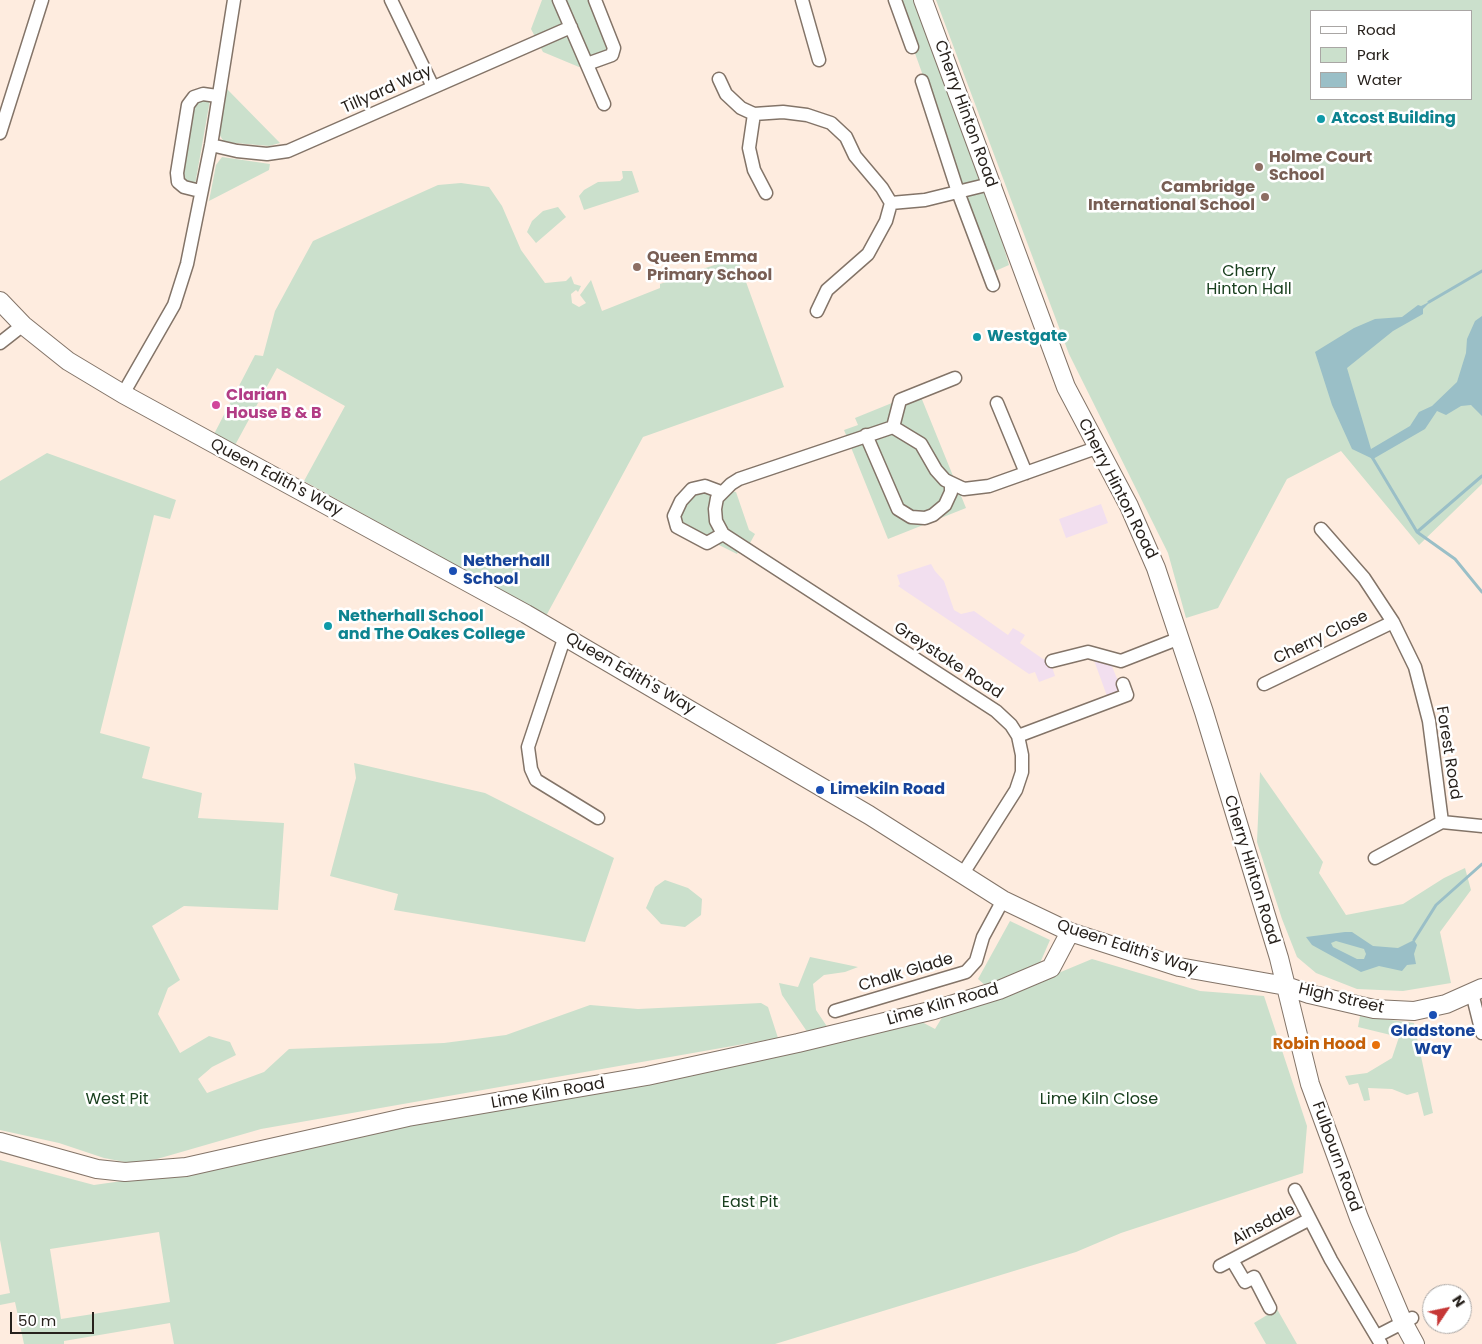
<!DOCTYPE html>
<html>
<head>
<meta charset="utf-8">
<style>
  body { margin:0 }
  #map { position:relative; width:1482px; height:1344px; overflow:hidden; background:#feecdf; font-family:Poppins,sans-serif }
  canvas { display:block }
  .legend { position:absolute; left:1310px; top:10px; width:162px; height:90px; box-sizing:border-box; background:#fff; border:1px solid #a9a6a4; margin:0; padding:6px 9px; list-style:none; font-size:15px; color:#27211c }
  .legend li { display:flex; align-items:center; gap:10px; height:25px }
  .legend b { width:25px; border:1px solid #a9a6a4 }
  .north { position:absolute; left:1422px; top:1284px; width:50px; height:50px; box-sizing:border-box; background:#fff; border:1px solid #a9a6a4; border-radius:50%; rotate:56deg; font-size:14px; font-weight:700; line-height:20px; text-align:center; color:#27211c }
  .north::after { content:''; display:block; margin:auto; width:18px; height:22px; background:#c63736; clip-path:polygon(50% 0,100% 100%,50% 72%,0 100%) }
  .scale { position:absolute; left:10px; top:1312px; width:84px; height:22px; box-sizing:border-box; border:2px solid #27211c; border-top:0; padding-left:6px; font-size:15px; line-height:18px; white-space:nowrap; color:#27211c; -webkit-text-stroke:4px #fff; paint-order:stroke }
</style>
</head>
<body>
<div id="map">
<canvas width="1482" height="1344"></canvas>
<ul class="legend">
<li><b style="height:6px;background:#fff"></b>Road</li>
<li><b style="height:14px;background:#cbe0cc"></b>Park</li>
<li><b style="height:14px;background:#9abfc7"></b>Water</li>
</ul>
<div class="north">N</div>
<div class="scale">50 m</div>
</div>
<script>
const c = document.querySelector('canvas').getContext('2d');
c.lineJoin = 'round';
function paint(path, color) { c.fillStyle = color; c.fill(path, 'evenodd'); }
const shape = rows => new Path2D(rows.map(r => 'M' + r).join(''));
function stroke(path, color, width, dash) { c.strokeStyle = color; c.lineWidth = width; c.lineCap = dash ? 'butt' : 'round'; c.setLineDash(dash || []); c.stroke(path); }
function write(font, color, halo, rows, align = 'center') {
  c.font = font + ' Poppins,sans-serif'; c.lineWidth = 5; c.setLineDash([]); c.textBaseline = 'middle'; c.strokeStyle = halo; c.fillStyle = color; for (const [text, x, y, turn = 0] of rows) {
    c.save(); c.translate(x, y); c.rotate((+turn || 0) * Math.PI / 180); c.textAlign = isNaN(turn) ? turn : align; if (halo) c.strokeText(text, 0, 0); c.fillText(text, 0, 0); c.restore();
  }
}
const industrial = shape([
  [1101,504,1108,523,1066,538,1059,519],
  [931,564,935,571,944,581,954,610,961,614,974,611,1008,635,1013,628,1025,635,1020,643,1043,659,1050,661,1055,676,1039,682,1035,672,1029,674,898,586,900,584,897,575],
  [1091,652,1109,659,1118,681,1115,682,1118,689,1117,693,1107,696]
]);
const green = shape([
  [542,0,594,0,612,55,579,67,543,52,531,29],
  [896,0,918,0,983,176,1009,265,993,272],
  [936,0,1482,0,1482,484,1419,545,1341,451,1287,479,1218,608,1186,618,1168,553,1069,354],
  [1311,11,1471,11,1471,99,1311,99],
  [226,88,280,143,269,146,224,142,219,134],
  [197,99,210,100,195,185,182,181,190,112],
  [222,157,270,164,269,170,209,201,216,165],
  [622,171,632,171,639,192,584,210,579,196,584,190,598,182,620,181,623,178],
  [461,183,489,187,502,206,521,250,545,283,566,281,571,276,574,284,581,286,578,292,576,290,571,294,572,303,579,307,586,303,580,295,591,280,602,311,660,288,660,284,737,257,784,387,643,437,546,616,304,481,345,406,277,368,234,447,213,436,255,355,263,356,275,311,313,241,438,185],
  [558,207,566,217,536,243,527,232,532,221,543,211],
  [919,392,966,508,888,539,844,430,858,425,855,418],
  [47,453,176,500,170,519,154,515,100,733,150,747,142,778,202,793,198,818,284,823,278,910,184,906,152,926,180,980,168,988,158,1014,180,1053,209,1036,230,1042,236,1055,212,1067,198,1079,207,1093,264,1072,289,1049,444,1043,506,1035,590,1005,638,1009,761,1003,768,1007,778,1038,261,1129,157,1159,130,1163,104,1158,59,1143,0,1130,0,481],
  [707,488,736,492,749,530,755,534,750,543,744,539,737,554,679,525,677,516,688,496],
  [354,763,485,793,614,858,585,942,394,910,398,894,330,876,356,778],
  [1260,772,1323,862,1319,873,1346,915,1403,904,1444,878,1465,868,1471,890,1440,932,1451,983,1403,991,1357,989,1316,973,1297,957,1282,919,1257,842],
  [665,880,688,888,702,899,701,915,685,927,661,924,646,908,655,887],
  [1010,921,1050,940,1040,963,986,986,978,979],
  [810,957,858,967,845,972,824,975,813,984,816,1010,828,1028,808,1033,782,995,779,983,798,987],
  [1092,959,1200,991,1264,996,1307,1126,1303,1173,1121,1233,1076,1252,775,1344,174,1344,170,1323,64,1341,64,1344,24,1344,15,1302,0,1305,0,1295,10,1293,0,1240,0,1160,94,1185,164,1175,920,1021,935,1029,946,1011,1056,974],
  [159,1232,170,1302,61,1319,50,1249],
  [1360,1016,1414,1023,1433,1113,1424,1116,1418,1092,1407,1095,1392,1089,1368,1088,1370,1100,1364,1101,1358,1083,1349,1085,1345,1076,1367,1073,1392,1058,1399,1037,1358,1027],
  [1277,1309,1297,1344,1266,1344,1254,1323]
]);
const water = shape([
  [1431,301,1423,309,1423,314,1393,331,1347,368,1371,449,1410,426,1419,412,1432,406,1457,382,1466,353,1467,339,1475,321,1482,316,1482,416,1471,405,1461,406,1446,415,1437,411,1425,429,1373,459,1352,449,1332,405,1315,352,1354,328,1375,319,1402,317,1418,305,1421,306],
  [1345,932,1352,932,1373,946,1398,948,1414,940,1417,945,1414,954,1416,964,1407,965,1402,971,1379,966,1361,972,1312,945,1306,937],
  [1336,941,1364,949,1366,954,1364,959,1357,959,1333,947,1331,943]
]);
const stream = shape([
  [1429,302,1482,271],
  [1372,457,1417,532,1455,559,1482,592],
  [1417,532,1482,476],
  [1414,940,1436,905,1482,864]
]);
const street = shape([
  [391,0,433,87],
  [559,0,604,104],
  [802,0,819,60],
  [895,0,912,47],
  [587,64,612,55,614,48,595,0],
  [719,79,726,94,741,108,754,114,783,112,807,115,831,123,846,137,855,156,882,188,891,203,925,200,990,184],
  [922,81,958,192,993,285],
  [754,114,749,148,754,170,766,193],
  [0,133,42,0],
  [211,145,237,151,267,154,288,151,571,27],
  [200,191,184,187,178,182,177,173,188,105,194,97,203,94,217,96],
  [817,311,827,290,868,254,886,221,891,203],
  [0,343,23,325],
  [123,394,174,305,187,264,211,145,234,0],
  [997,403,1026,473],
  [893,427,900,400,955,378],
  [866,435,898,509,911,517,925,518,933,515,945,505,951,492,951,484],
  [721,492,705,486,692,489,681,501,674,516,677,527,707,543,723,534],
  [1321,529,1364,578,1393,622,1415,667,1429,721,1442,822,1482,826],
  [565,636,528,747,531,769,536,780,598,818],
  [1052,661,1088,652,1121,661,1180,638],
  [1264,684,1393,622],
  [1018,736,1127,695,1123,684],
  [1375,858,1442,822],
  [962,875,1016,790,1022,772,1022,755,1018,736,1011,725,996,711,723,534,716,521,715,509,717,498,731,484,739,479,893,427,921,444,936,470,945,480,964,489,989,486,1096,448],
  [1472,993,1482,1033],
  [835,1011,966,972,976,961,983,937,1003,900],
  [1295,1190,1331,1260,1381,1344],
  [1232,1260,1245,1282,1254,1277,1270,1308],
  [1220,1266,1310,1219],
  [1377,1336,1412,1318]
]);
const secondary = shape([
  [923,0,1066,387,1129,506,1156,568,1204,712,1279,958,1310,1084,1359,1218,1403,1322,1415,1344],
  [0,301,23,325,68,361,123,394,526,614,869,815,1003,900,1070,932,1179,967,1286,986,1309,994,1374,1009,1414,1011,1446,1004,1482,988],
  [0,1142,97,1169,125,1172,186,1167,408,1117,647,1076,798,1043,934,1010,999,990,1051,968,1070,932]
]);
const markers = [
  [1321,119,5,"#0f9aa8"],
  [1259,167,5,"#8d6e63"],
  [1265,197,5,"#8d6e63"],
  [637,267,5,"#8d6e63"],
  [977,337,5,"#0f9aa8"],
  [216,405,5,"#d1479c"],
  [453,571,5,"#1a4fb4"],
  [328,626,5,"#0f9aa8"],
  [820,790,5,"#1a4fb4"],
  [1433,1015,5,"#1a4fb4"],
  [1376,1045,5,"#e8710a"]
];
const streetNames = [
  ["Tillyard Way",387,90,-24],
  ["Cherry Hinton Road",965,114,70],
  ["Queen Edith's Way",276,478,28],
  ["Cherry Hinton Road",1117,489,63],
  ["Cherry Close",1321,638,-26],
  ["Greystoke Road",948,661,33],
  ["Queen Edith's Way",630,674,30],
  ["Forest Road",1448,753,81],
  ["Cherry Hinton Road",1251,870,73],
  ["Queen Edith's Way",1127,948,18],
  ["Chalk Glade",906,973,-17],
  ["High Street",1341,999,13],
  ["Lime Kiln Road",943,1005,-16],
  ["Lime Kiln Road",548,1094,-10],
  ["Fulbourn Road",1336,1157,70],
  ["Ainsdale",1264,1225,-28]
];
const cultureNames = [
  ["Atcost Building",1331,119],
  ["Westgate",987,337],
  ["Netherhall School",338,617],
  ["and The Oakes College",338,635]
];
const educationNames = [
  ["Holme Court",1269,158],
  ["School",1269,176],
  ["Cambridge",1255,188,"right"],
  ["International School",1255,206,"right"],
  ["Queen Emma",647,258],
  ["Primary School",647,276]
];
const parkNames = [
  ["Cherry",1249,272],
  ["Hinton Hall",1249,290],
  ["West Pit",117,1100],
  ["Lime Kiln Close",1099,1100],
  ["East Pit",750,1203]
];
const hotelNames = [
  ["Clarian",226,396],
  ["House B & B",226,414]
];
const transitNames = [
  ["Netherhall",463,562],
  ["School",463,580],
  ["Limekiln Road",830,790],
  ["Gladstone",1433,1032,"center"],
  ["Way",1433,1050,"center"]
];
const foodNames = [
  ["Robin Hood",1366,1045]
];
paint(industrial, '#f2dfef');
paint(green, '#cbe0cc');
paint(water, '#9abfc7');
stroke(stream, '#9abfc7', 3);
stroke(street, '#837468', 15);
stroke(secondary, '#837468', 20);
stroke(street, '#fff', 12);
stroke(secondary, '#fff', 18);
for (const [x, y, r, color] of markers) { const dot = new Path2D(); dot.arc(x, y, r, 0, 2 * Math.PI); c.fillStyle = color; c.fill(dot); stroke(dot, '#fff', 2); }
write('16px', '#27211c', '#fff', streetNames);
write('bold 16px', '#0d838f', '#fff', cultureNames, 'left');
write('bold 16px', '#785e54', '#fff', educationNames, 'left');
write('16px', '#1a401f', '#fff', parkNames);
write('bold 16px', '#b23c85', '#fff', hotelNames, 'left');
write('bold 16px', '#164399', '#fff', transitNames, 'left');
write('bold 16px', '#c56008', '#fff', foodNames, 'right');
</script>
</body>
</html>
